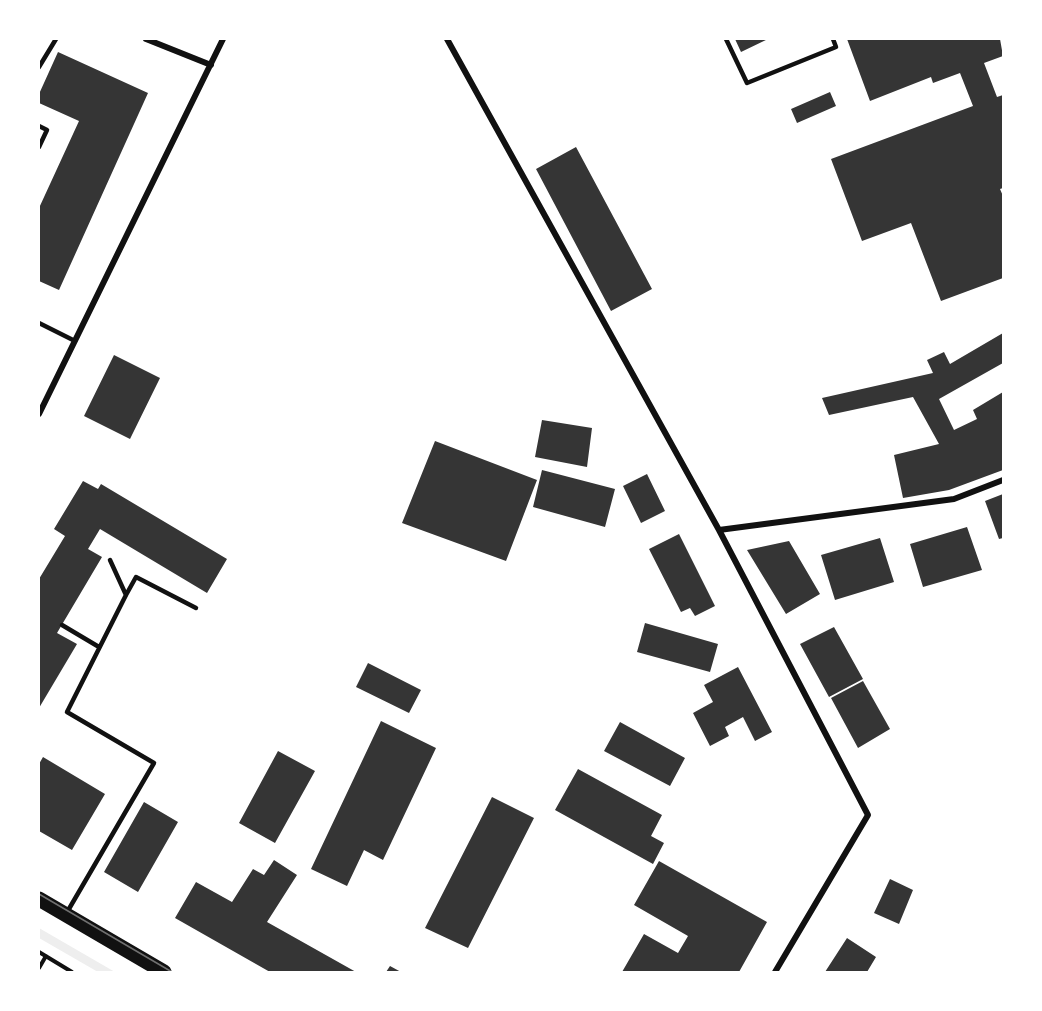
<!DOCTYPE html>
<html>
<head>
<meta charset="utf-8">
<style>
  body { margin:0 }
  #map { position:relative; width:1042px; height:1011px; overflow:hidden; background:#fff; font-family:Lato,sans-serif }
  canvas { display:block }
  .frame { position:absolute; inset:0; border:40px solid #fff; pointer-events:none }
</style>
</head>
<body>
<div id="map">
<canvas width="1042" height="1011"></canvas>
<div class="frame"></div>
</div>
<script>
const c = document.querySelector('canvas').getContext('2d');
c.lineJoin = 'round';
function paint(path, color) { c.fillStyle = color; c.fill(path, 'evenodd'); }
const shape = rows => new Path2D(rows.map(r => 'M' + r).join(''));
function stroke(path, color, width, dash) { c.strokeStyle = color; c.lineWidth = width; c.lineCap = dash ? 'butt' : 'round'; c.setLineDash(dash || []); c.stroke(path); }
const green = shape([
  [39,928,115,972,98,972,39,938]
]);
const building = shape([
  [735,39,768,39,741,52],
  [847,39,1000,39,1003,56,984,63,997,97,1003,95,1003,188,1000,189,1003,196,1003,278,941,301,911,223,862,241,831,159,973,106,960,73,933,83,931,77,870,101],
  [58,52,148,93,59,290,39,281,39,208,79,121,39,103,39,94],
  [830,92,836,106,797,123,791,109],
  [576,147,652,289,611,311,536,169],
  [1003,333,1003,363,939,399,954,430,977,419,973,410,1003,392,1003,470,949,490,903,498,894,455,939,444,913,397,829,415,822,398,933,373,927,360,944,352,950,364],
  [114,355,160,378,130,439,84,416],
  [542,420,592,428,587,467,535,457],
  [435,441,537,480,506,561,402,523],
  [542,470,615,489,605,527,533,507],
  [647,474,665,511,641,523,623,486],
  [83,481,98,489,101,484,227,559,207,593,100,529,88,549,102,557,57,633,77,644,39,708,39,579,65,536,54,529],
  [1003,494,1003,538,999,539,985,501],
  [967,527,982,570,923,587,910,544],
  [679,534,715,606,695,616,690,608,681,612,649,549],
  [880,538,894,582,835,600,821,555],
  [789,541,820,594,786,614,747,550],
  [645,623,718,644,710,672,637,652],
  [834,627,863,679,829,697,800,644],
  [368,663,421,690,409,713,356,687],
  [738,667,772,732,755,741,743,717,725,727,729,736,710,746,693,713,713,702,704,685],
  [863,681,890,729,858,748,831,698],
  [381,721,436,748,383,860,364,850,347,886,311,869],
  [620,722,685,758,670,786,604,751],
  [278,751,315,771,275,843,239,823],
  [43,757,105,794,72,850,39,831,39,764],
  [578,769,662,815,651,836,664,843,653,864,555,810],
  [492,797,534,818,468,948,425,928],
  [144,802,178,822,138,892,104,872],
  [274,860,297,875,267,922,356,972,270,972,175,918,196,882,232,902,253,869,264,875],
  [659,861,767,922,739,972,622,972,644,934,678,953,688,936,634,905],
  [890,879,913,890,899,924,874,913],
  [847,938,876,957,867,972,825,972],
  [390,966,401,972,386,972]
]);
const path = shape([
  [39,952,72,972],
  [39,968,46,956]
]);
const service = shape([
  [726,39,747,83,836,47,833,39],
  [39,67,56,39],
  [39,126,47,130,39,147],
  [39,323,75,341],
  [126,595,136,577,196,608],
  [62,625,99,647],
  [66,914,154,763,67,712,126,595,110,560]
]);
const minor = shape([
  [146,39,211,65],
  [447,39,719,530,868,815,775,972],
  [39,414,223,39],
  [719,530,954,499,1003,480]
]);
const primary = shape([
  [39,899,164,972]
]);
const tram = shape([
  [39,894,172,972]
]);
paint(green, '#eee');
paint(building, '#353535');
stroke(path, '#111', 4);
stroke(service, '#111', 4.5);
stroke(minor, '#111', 6);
stroke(primary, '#111', 15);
stroke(tram, '#707070', 1.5);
</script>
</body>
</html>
